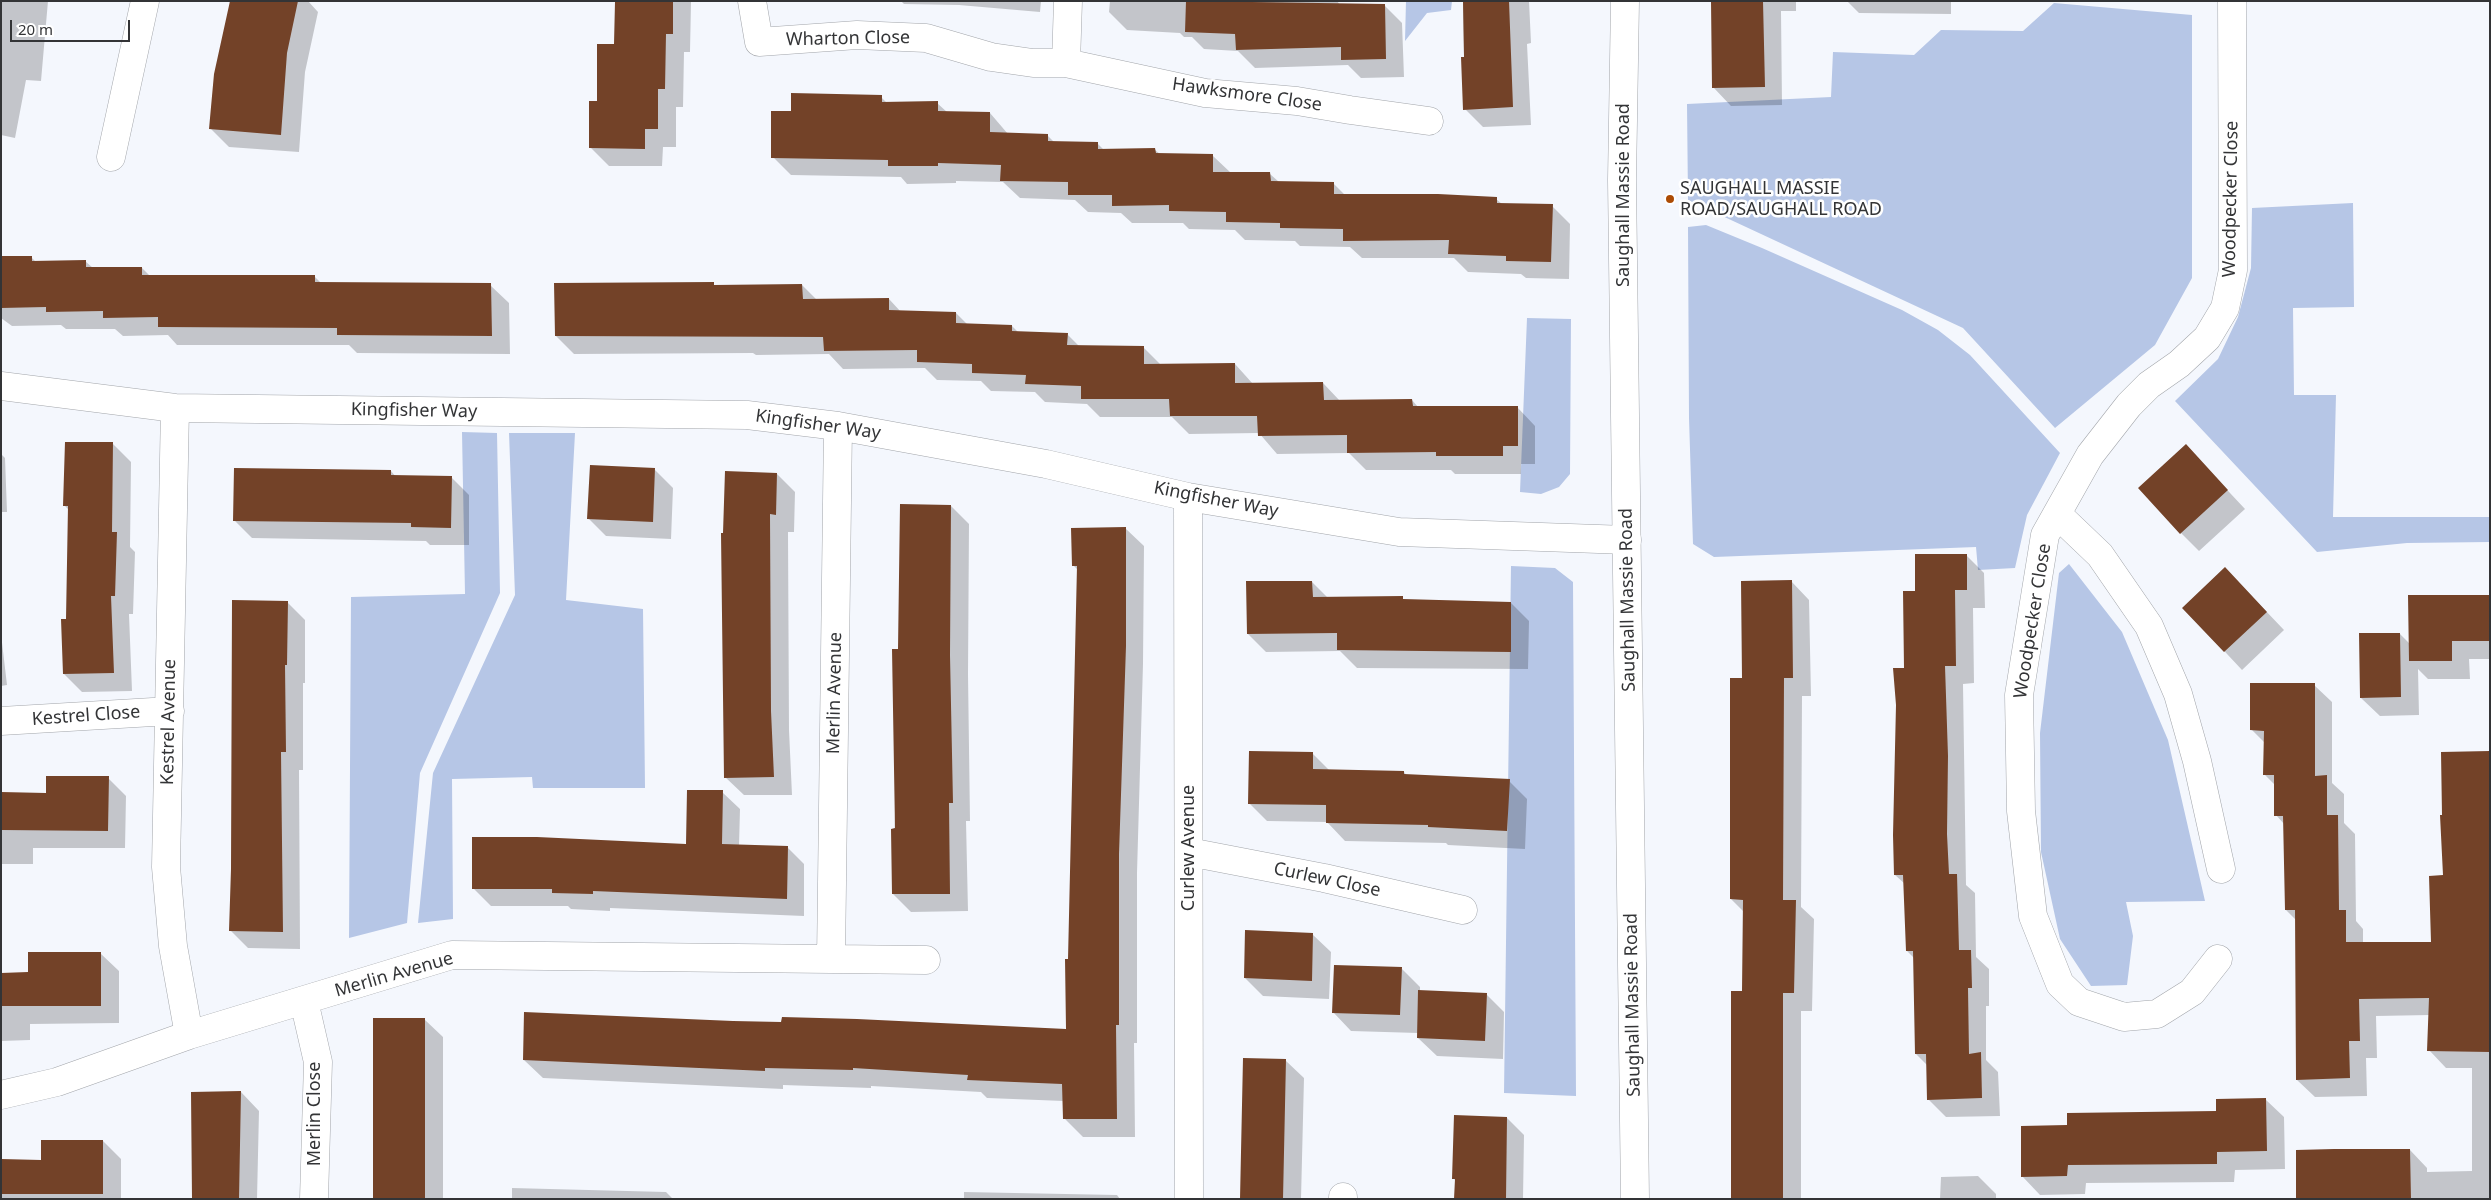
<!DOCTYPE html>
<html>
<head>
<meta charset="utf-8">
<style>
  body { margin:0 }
  #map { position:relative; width:2491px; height:1200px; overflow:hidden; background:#f4f7fd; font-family:"Noto Sans",sans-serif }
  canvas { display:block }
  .frame { position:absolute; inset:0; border:2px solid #333436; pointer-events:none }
  .scale { position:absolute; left:10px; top:20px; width:120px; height:22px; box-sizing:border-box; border:2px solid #333436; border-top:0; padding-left:6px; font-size:15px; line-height:18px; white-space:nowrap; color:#333436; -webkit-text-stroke:4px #fff; paint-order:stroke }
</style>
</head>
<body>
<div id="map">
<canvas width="2491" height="1200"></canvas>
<div class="frame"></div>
<div class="scale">20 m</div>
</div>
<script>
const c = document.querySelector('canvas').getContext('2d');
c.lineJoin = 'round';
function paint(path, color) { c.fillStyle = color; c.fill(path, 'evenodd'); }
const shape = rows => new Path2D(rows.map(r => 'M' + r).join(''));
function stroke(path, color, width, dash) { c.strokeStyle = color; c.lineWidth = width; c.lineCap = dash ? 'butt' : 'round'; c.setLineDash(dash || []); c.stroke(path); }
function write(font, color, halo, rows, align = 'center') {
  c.font = font + ' "Noto Sans",sans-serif'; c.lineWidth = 5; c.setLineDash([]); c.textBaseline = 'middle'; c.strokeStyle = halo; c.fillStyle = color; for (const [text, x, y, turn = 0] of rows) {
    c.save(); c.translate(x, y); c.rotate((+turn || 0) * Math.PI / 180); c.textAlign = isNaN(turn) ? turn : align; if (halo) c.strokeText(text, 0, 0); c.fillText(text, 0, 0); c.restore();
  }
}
const green = shape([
  [1406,1,1452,1,1451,10,1427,13,1405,41],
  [2054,3,2192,15,2192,278,2155,345,2055,428,1963,328,1688,200,1687,104,1831,97,1833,52,1914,55,1941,30,2023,31],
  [2353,203,2354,307,2293,308,2294,395,2336,395,2333,517,2490,517,2490,542,2407,543,2317,552,2175,401,2218,359,2238,317,2251,268,2252,208],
  [1706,225,1762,248,1902,310,1938,330,1970,355,2060,453,2027,515,2015,568,1978,570,1976,547,1714,557,1693,544,1689,418,1688,227],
  [1527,318,1571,319,1570,474,1559,487,1541,494,1520,492],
  [462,432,497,433,500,593,420,773,407,923,349,938,351,597,465,594],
  [509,433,575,433,566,600,643,609,645,788,533,788,532,777,452,779,453,919,418,923,433,773,515,595],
  [2069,564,2122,632,2168,740,2205,901,2126,902,2133,936,2127,985,2091,986,2060,939,2041,852,2040,733,2059,573],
  [1511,566,1555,568,1573,582,1576,1096,1504,1093]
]);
const shadow = shape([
  [1,1,48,1,41,81,26,80,15,138,1,135],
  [231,1,308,1,318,12,305,72,299,152,229,147,211,129],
  [625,1,695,1,691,2,690,52,684,52,683,107,676,107,676,147,663,147,662,166,609,166,591,148,598,102,615,45],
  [901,1,1041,1,1040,12,959,5,904,4],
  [1110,1,1337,1,1341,6,1384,5,1402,23,1404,77,1361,78,1348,65,1255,68,1238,51,1204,49,1192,37,1184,37,1180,33,1127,30,1109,12],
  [1463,1,1529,1,1531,43,1527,44,1531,125,1483,127,1465,109],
  [1712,1,1796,1,1796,11,1781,11,1782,105,1731,106,1713,87],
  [1847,1,1951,1,1951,14,1859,13],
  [881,97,887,103,937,103,947,112,990,113,1008,134,1047,135,1055,143,1097,143,1104,150,1155,150,1160,154,1213,156,1231,173,1270,174,1279,182,1333,183,1346,196,1496,199,1502,204,1552,206,1570,224,1569,279,1526,278,1521,274,1468,272,1454,258,1362,258,1350,247,1300,246,1295,241,1245,240,1235,230,1189,229,1183,223,1132,223,1121,213,1088,212,1075,200,1020,198,1003,182,956,181,956,183,907,184,901,177,791,175,773,157,792,112],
  [31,257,36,262,85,261,93,268,142,268,150,276,314,276,322,284,490,285,509,303,510,354,357,353,349,345,177,345,168,335,123,336,115,329,66,329,61,325,12,326,1,318,1,258],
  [555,285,802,285,817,300,889,299,901,312,956,313,968,325,1012,326,1018,332,1067,334,1080,347,1143,347,1161,365,1235,364,1253,384,1323,383,1340,401,1412,400,1418,407,1517,407,1535,426,1535,464,1521,464,1521,474,1455,474,1451,470,1366,470,1349,453,1277,454,1259,433,1189,434,1172,417,1100,417,1087,404,1045,402,1035,392,991,391,981,381,937,380,925,368,843,369,829,354,756,355,753,353,574,354,556,336],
  [113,444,131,462,130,547,135,552,133,614,129,614,132,691,82,692,64,674,68,620,69,510,64,505],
  [2186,446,2245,509,2199,551,2181,533],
  [1,454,5,458,7,512,1,512],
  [655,470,673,488,671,539,606,536,588,518],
  [391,471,396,477,451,477,469,495,469,545,430,545,426,541,252,538,234,520],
  [777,474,795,492,794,532,788,532,789,730,792,795,744,795,725,777,722,534],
  [951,506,969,524,968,674,970,821,966,821,968,911,911,912,893,894,899,650],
  [1125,528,1144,546,1143,664,1137,873,1137,1043,1134,1043,1135,1137,1083,1137,1065,1119,1064,1101,987,1098,981,1092,871,1086,871,1088,783,1085,783,1089,543,1078,524,1060,733,1023,1067,1030,1079,571,1073,565],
  [1966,555,1984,573,1985,608,1973,608,1974,683,1963,684,1966,885,1975,893,1976,957,1989,969,1989,1006,1986,1006,1986,1060,1998,1072,2000,1116,1946,1117,1928,1099,1927,1065,1916,1054,1915,959,1907,951,1905,884,1895,875,1905,669,1916,592],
  [1791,581,1809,600,1811,696,1802,696,1801,907,1814,919,1812,1011,1801,1011,1801,1199,1732,1199,1743,993,1744,912,1731,899,1743,679],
  [1312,582,1328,598,1402,598,1405,601,1511,603,1529,621,1528,669,1357,668,1340,651,1266,652,1248,634],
  [2243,587,2284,630,2242,670,2184,608],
  [2490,596,2490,659,2469,659,2470,679,2428,679,2418,669,2419,715,2380,716,2361,698,2400,634,2410,644],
  [287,602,305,620,305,683,303,683,303,770,299,770,300,949,248,948,230,930],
  [1,634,7,685,1,686],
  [2314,685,2332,702,2332,783,2344,794,2344,823,2355,834,2356,921,2363,929,2363,943,2432,943,2444,877,2444,816,2490,753,2490,1199,2297,1199,2410,1150,2427,1168,2427,1172,2472,1171,2472,1068,2446,1068,2429,1050,2430,1015,2376,1016,2377,1058,2366,1058,2367,1096,2315,1097,2297,1080,2296,920,2286,910,2284,824,2276,815,2275,785,2265,775,2265,743,2252,730],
  [1312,753,1330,771,1404,772,1407,776,1509,781,1527,799,1525,849,1448,845,1446,843,1345,841,1327,822,1267,821,1249,803],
  [108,778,126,796,125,848,33,848,33,864,1,864,1,794,47,794],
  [722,792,740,809,739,846,787,847,804,864,804,916,610,908,610,911,571,909,568,906,491,906,473,888,688,846],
  [1312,934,1331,952,1329,999,1263,996,1245,978],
  [100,953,119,971,119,1023,30,1024,30,1040,1,1041,1,974,29,973],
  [1402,969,1420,987,1420,991,1486,994,1504,1012,1503,1059,1437,1056,1418,1038,1418,1033,1351,1031,1333,1012],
  [424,1019,443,1037,443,1199,373,1199],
  [1285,1060,1304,1078,1301,1199,1241,1199],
  [241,1092,259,1111,257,1199,192,1199,193,1093],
  [2265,1099,2284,1117,2285,1169,2235,1170,2234,1182,2086,1183,2085,1194,2040,1195,2022,1176,2069,1127,2218,1113],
  [1507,1118,1524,1135,1523,1199,1456,1199,1456,1181,1453,1178],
  [103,1141,121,1159,121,1199,1,1199,1,1161,42,1161],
  [1978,1176,1996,1194,1996,1199,1940,1199,1941,1177],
  [512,1188,666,1192,673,1199,512,1199],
  [964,1192,1117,1195,1120,1199,964,1199]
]);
const building = shape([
  [230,1,298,1,287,53,281,135,209,129,214,74],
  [673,1,673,34,666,34,665,89,658,89,658,129,645,129,645,149,589,148,589,101,597,101,597,44,614,44,615,2],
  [1186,1,1385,4,1386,59,1341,60,1341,47,1236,50,1235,34,1185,32],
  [1463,1,1509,1,1513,107,1463,110,1461,57,1464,57],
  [1711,1,1763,1,1765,87,1712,88],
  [791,93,882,95,882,102,938,101,938,111,990,112,990,132,1048,134,1048,141,1098,142,1098,149,1155,148,1156,153,1213,154,1213,172,1270,172,1271,181,1334,182,1334,194,1438,194,1497,197,1497,203,1553,204,1551,262,1506,261,1506,256,1448,254,1449,240,1343,241,1343,229,1280,228,1280,223,1226,222,1226,212,1169,211,1169,205,1112,206,1112,195,1068,195,1068,182,1000,181,1001,165,938,163,938,166,888,166,888,160,771,158,771,111,791,111],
  [1,256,32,256,32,261,86,260,86,267,142,267,142,275,315,275,315,282,491,283,492,336,337,335,337,328,158,327,158,317,103,318,103,311,46,312,46,307,1,308],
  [714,282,714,285,802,284,803,299,889,298,889,310,956,312,956,323,1012,325,1012,331,1068,333,1067,345,1144,346,1144,364,1235,363,1235,383,1323,382,1324,400,1412,399,1413,406,1518,406,1518,446,1503,446,1503,456,1436,456,1436,452,1347,453,1347,435,1258,436,1257,416,1170,416,1169,399,1081,399,1081,386,1025,384,1026,375,972,373,972,364,917,362,917,350,824,351,823,337,555,336,554,283],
  [65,442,113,442,112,532,117,532,115,596,111,596,114,673,63,674,61,619,66,619,68,506,63,506],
  [2186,444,2228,490,2180,534,2138,488],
  [590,465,655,468,653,522,587,519],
  [234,468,391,470,391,475,452,476,451,528,411,527,411,523,233,521],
  [725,471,777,473,776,515,770,514,771,711,774,777,724,778,721,533,723,533],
  [900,504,951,505,950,655,953,803,949,803,950,894,892,894,891,829,895,828,892,649,898,649],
  [1126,527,1126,646,1119,854,1119,1025,1116,1025,1117,1119,1063,1119,1062,1084,967,1080,968,1075,853,1068,853,1070,765,1068,765,1071,523,1060,524,1012,733,1021,781,1022,782,1017,857,1019,1066,1029,1065,959,1068,959,1077,566,1072,566,1071,528],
  [1915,554,1967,554,1967,590,1955,590,1956,666,1945,666,1948,756,1947,834,1949,874,1957,874,1959,950,1971,950,1972,988,1968,988,1969,1054,1981,1052,1982,1098,1927,1100,1926,1054,1915,1054,1913,951,1906,951,1903,875,1894,875,1893,835,1896,705,1893,668,1904,668,1903,591,1915,591],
  [2225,567,2267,612,2224,652,2182,608],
  [1792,580,1793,678,1784,678,1783,900,1796,900,1794,993,1783,993,1783,1199,1731,1199,1731,991,1742,991,1743,900,1730,899,1730,678,1742,678,1741,581],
  [1246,581,1312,581,1313,597,1403,596,1403,599,1511,602,1511,652,1337,650,1337,633,1247,634],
  [2408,595,2490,595,2490,641,2452,641,2452,661,2409,661],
  [232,600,288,601,287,665,285,665,286,752,281,752,283,932,229,931,231,869],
  [2359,633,2400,633,2401,697,2360,698],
  [2250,683,2315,683,2315,776,2327,775,2327,815,2338,815,2339,910,2346,910,2346,942,2431,942,2429,876,2443,875,2440,815,2442,815,2441,752,2490,751,2490,1052,2427,1051,2429,998,2359,999,2360,1041,2349,1041,2350,1078,2296,1080,2295,910,2285,910,2283,816,2274,816,2274,775,2263,775,2264,731,2250,730],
  [1249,751,1313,752,1313,769,1404,771,1404,774,1510,779,1507,831,1428,827,1428,825,1326,823,1326,805,1248,804],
  [46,776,109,776,108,831,1,830,1,792,46,793],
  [687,790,723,790,722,844,788,846,787,899,593,891,593,894,552,893,552,889,472,889,472,837,537,837,686,844],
  [1245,930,1313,933,1312,981,1244,978],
  [28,952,101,952,101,1006,1,1006,1,973,28,972],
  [1334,965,1402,967,1400,1015,1332,1013],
  [1418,990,1487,993,1485,1041,1417,1038],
  [373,1018,425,1018,425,1199,373,1199],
  [1243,1058,1286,1059,1283,1199,1240,1199],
  [241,1091,239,1199,192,1199,191,1092],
  [2266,1098,2267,1151,2217,1152,2217,1164,2068,1165,2067,1176,2021,1177,2021,1126,2067,1125,2067,1113,2216,1111,2216,1099],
  [1454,1115,1507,1117,1506,1199,1454,1199,1455,1179,1452,1179],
  [41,1140,103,1140,103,1194,1,1194,1,1159,41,1160],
  [2334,1149,2410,1149,2411,1199,2296,1199,2296,1150]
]);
const street = shape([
  [752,1,759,42,857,35,926,38,991,57,1033,63,1066,63,1205,93,1297,101,1350,110,1429,121],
  [1066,63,1068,1],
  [111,157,145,1],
  [1,386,175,408,747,415,838,426,1046,464,1188,497,1399,532,1627,540],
  [175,408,166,867,173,946,189,1035],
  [1188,497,1189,1199],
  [2057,514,2100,555,2149,626,2178,694,2197,761,2221,869],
  [1,721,170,711],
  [1189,852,1324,878,1463,910],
  [831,959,838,426],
  [2218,959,2192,992,2157,1014,2124,1017,2079,1002,2060,984,2033,916,2021,811,2019,695,2045,535,2090,455,2129,405,2149,385,2179,364,2207,338,2225,308,2233,270,2232,1],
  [304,1001,318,1062,314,1199],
  [1,1095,57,1082,189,1035,452,955,926,960],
  [1343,1199,1343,1197]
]);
const secondary = shape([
  [1625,1,1622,180,1635,1199]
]);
const markers = [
  [1670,199,5,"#ac4b04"]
];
const streetNames = [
  ["Wharton Close",848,39,-1],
  ["Hawksmore Close",1247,95,8],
  ["Saughall Massie Road",1624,195,-90],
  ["Woodpecker Close",2231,199,-89],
  ["Kingfisher Way",414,411,1],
  ["Kingfisher Way",818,425,8],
  ["Kingfisher Way",1216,500,11],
  ["Saughall Massie Road",1628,600,-91],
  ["Woodpecker Close",2033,621,-81],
  ["Merlin Avenue",835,693,-89],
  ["Kestrel Close",86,716,-4],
  ["Kestrel Avenue",169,722,-89],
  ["Curlew Avenue",1189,848,-90],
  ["Curlew Close",1327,880,12],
  ["Merlin Avenue",394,975,-16],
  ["Saughall Massie Road",1633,1005,-91],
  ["Merlin Close",315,1114,-90]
];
const poiNames = [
  ["SAUGHALL MASSIE",1680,189],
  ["ROAD/SAUGHALL ROAD",1680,210]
];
paint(green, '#b6c6e6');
paint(shadow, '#0003');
paint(building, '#734228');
stroke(street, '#a2a5aa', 29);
stroke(secondary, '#a2a5aa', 29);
stroke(street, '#fff', 28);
stroke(secondary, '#fff', 28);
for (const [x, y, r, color] of markers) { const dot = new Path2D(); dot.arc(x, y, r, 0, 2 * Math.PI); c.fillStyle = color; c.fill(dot); stroke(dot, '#fff', 2); }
write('18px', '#333436', '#fff', streetNames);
write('18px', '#333436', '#fff', poiNames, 'left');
</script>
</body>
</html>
